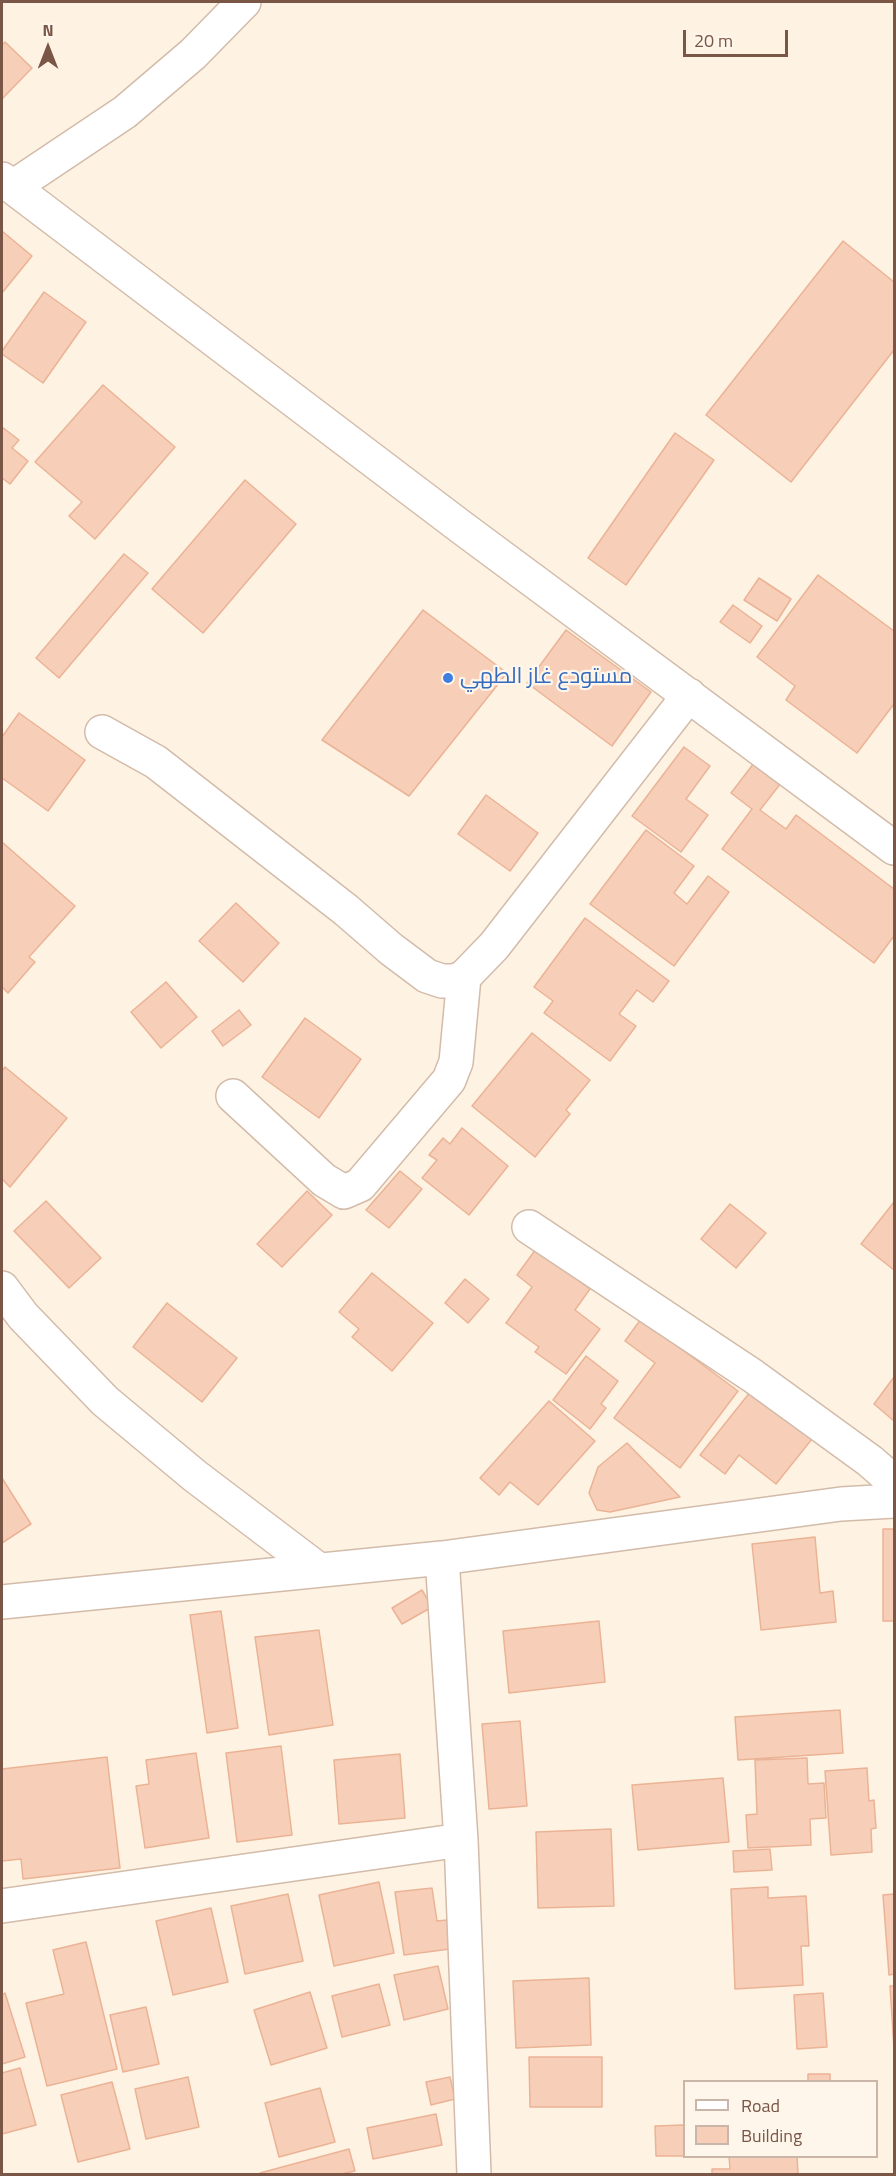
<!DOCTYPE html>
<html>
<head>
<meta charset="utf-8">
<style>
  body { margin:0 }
  #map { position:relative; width:896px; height:2176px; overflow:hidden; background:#fef3e2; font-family:"Titillium Web",sans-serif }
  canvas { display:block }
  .frame { position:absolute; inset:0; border:3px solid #795646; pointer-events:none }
  .legend { position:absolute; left:683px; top:2080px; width:195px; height:78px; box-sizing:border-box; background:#fff6eb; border:2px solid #c9b6a9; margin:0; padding:8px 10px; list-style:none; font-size:18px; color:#795646 }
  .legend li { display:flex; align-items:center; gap:12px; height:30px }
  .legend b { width:30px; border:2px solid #c9b6a9 }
  .north { position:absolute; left:18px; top:18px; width:60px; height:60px; -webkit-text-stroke:4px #fff6eb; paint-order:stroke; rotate:0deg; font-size:16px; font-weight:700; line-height:24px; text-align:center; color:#795646 }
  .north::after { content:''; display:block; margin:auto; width:21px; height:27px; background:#795646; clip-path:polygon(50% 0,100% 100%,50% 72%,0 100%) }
  .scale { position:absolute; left:683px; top:30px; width:105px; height:27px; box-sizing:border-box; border:3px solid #795646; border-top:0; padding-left:8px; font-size:18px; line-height:21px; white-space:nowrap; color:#795646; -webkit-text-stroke:4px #fff6eb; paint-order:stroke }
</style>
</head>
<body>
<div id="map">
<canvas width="896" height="2176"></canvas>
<div class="frame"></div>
<ul class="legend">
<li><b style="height:8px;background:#fff"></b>Road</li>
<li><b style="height:16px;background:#f7ceb7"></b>Building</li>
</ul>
<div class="north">N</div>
<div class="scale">20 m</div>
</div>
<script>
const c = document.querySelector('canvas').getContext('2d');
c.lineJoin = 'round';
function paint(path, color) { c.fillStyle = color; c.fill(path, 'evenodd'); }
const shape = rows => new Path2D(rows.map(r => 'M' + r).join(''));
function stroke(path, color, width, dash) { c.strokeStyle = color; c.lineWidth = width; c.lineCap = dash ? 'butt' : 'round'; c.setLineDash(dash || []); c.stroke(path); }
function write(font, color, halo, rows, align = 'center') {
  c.font = font + ' "Titillium Web",Cairo,sans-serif'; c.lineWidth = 4.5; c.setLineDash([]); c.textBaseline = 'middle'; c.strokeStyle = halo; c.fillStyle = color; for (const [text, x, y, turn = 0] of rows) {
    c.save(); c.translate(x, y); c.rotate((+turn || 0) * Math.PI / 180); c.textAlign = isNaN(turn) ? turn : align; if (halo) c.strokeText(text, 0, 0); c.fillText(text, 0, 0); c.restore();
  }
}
const building = shape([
  [5,42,32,68,2,99,2,45,5,42],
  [2,231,32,256,2,293,2,231],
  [843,241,894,282,894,350,791,482,706,415,843,241],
  [44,292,86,322,43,383,2,354,2,351,44,292],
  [103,385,175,447,95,539,69,516,82,502,35,462,103,385],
  [2,427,19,440,12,448,28,461,10,484,2,478,2,427],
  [675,433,714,460,626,585,588,558,675,433],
  [245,480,296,524,203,633,152,589,245,480],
  [124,554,148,573,59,678,36,658,124,554],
  [818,575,894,631,894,704,857,753,786,700,795,686,757,657,818,575],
  [759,578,791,599,777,621,744,600,759,578],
  [733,605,762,626,750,643,720,622,733,605],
  [423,610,507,673,409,796,322,740,423,610],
  [566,630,651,692,612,746,527,683,566,630],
  [19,713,85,760,48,811,2,778,2,737,19,713],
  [684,747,710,766,686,799,708,815,681,852,632,816,684,747],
  [754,763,781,783,760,810,786,829,796,815,894,889,894,936,874,963,722,849,752,809,731,793,754,763],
  [486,795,538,833,510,871,458,834,486,795],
  [646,830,694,866,674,893,687,904,708,876,729,892,674,966,590,904,646,830],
  [2,842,75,906,29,957,35,962,8,993,2,987,2,842],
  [236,903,279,943,243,982,199,941,236,903],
  [585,918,669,981,653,1002,637,990,619,1014,636,1026,610,1061,544,1013,553,1001,534,987,585,918],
  [166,982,197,1017,161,1048,131,1012,166,982],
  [239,1010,251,1025,223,1046,212,1031,239,1010],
  [305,1018,361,1059,319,1118,262,1077,305,1018],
  [532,1033,590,1080,566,1110,570,1114,535,1157,472,1106,532,1033],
  [5,1067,67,1118,10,1187,2,1179,2,1071,5,1067],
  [462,1128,508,1166,469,1215,422,1178,437,1160,429,1155,443,1138,450,1144,462,1128],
  [400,1171,422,1189,389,1228,366,1210,400,1171],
  [307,1191,332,1215,282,1267,257,1244,307,1191],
  [46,1201,101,1258,69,1288,14,1231,46,1201],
  [894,1202,894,1270,861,1244,894,1202],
  [730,1204,766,1233,736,1268,701,1239,730,1204],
  [536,1249,590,1289,575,1310,600,1329,566,1374,535,1352,539,1347,506,1323,532,1287,517,1275,536,1249],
  [372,1273,433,1323,392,1371,352,1337,359,1329,339,1312,372,1273],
  [465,1279,489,1299,468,1323,445,1303,465,1279],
  [167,1303,237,1358,202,1402,133,1347,167,1303],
  [641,1319,738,1391,680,1468,614,1418,655,1363,625,1341,641,1319],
  [586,1356,618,1381,601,1404,606,1408,590,1429,553,1400,586,1356],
  [894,1377,894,1421,874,1404,894,1377],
  [751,1391,812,1439,776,1484,739,1455,725,1474,700,1455,751,1391],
  [549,1401,595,1441,538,1505,510,1482,499,1495,480,1478,549,1401],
  [627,1443,680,1497,610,1512,597,1510,589,1493,598,1467,627,1443],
  [2,1478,31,1524,2,1543,2,1478],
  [883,1529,894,1529,894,1621,883,1621,883,1529],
  [815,1537,820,1593,833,1591,836,1622,761,1630,752,1544,815,1537],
  [422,1590,432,1607,402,1624,392,1608,422,1590],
  [221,1611,238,1728,207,1733,190,1615,221,1611],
  [599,1621,605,1682,509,1693,503,1631,599,1621],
  [319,1630,333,1725,269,1735,255,1637,319,1630],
  [840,1710,843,1753,738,1760,735,1717,840,1710],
  [520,1721,527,1806,489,1809,482,1724,520,1721],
  [281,1746,292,1835,237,1842,226,1753,281,1746],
  [196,1753,209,1838,145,1848,136,1786,149,1784,146,1760,196,1753],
  [400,1754,405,1818,339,1824,334,1760,400,1754],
  [107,1757,120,1868,23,1879,21,1859,2,1861,2,1769,107,1757],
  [807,1758,808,1784,824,1783,826,1818,810,1819,811,1845,748,1848,746,1815,757,1814,755,1760,807,1758],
  [867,1768,869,1801,874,1800,876,1828,871,1829,872,1852,831,1855,825,1771,867,1768],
  [723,1778,729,1842,638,1850,632,1785,723,1778],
  [611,1829,614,1906,538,1908,536,1832,611,1829],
  [770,1849,772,1870,734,1872,733,1851,770,1849],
  [379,1882,394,1953,334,1966,319,1895,379,1882],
  [768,1887,768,1898,806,1896,809,1946,801,1946,803,1985,735,1989,731,1889,768,1887],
  [432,1888,437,1921,447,1920,450,1949,404,1955,395,1892,432,1888],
  [288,1894,303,1961,245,1974,231,1906,288,1894],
  [894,1894,894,1974,889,1975,883,1895,894,1894],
  [211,1908,228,1982,173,1995,156,1921,211,1908],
  [86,1942,117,2069,47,2086,26,2003,64,1994,53,1950,86,1942],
  [438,1966,448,2009,404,2020,394,1975,438,1966],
  [589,1978,591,2045,516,2048,513,1981,589,1978],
  [379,1984,390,2025,342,2037,332,1996,379,1984],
  [890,1986,894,1986,894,2049,890,1986],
  [310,1992,327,2048,271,2065,254,2010,310,1992],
  [5,1993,25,2057,2,2064,2,1995,5,1993],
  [823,1993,827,2047,797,2049,794,1995,823,1993],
  [146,2007,159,2064,123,2072,110,2015,146,2007],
  [529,2057,602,2057,602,2107,530,2107,529,2057],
  [20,2068,36,2125,2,2134,2,2073,20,2068],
  [808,2074,830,2074,830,2082,808,2082,808,2074],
  [188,2077,199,2127,146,2139,135,2089,188,2077],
  [450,2077,455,2099,431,2105,426,2082,450,2077],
  [112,2082,130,2149,78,2162,61,2095,112,2082],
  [320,2088,335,2142,279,2157,265,2103,320,2088],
  [436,2114,442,2145,373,2159,367,2128,436,2114],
  [684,2125,684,2156,656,2156,655,2126,684,2125],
  [349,2149,355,2171,341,2174,260,2174,260,2173,349,2149],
  [729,2156,797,2156,798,2174,712,2174,712,2169,730,2169,729,2156]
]);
const minor = shape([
  [2,179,461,527,894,848],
  [13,187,125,112,193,54,244,2],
  [102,732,156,762,346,910,391,949,427,976,442,981,454,981,464,977,494,946,689,695],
  [233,1096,324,1180,344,1192,360,1185,449,1080,456,1062,464,977],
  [529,1227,753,1376,870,1461,894,1482],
  [2,1288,23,1316,105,1401,195,1476,319,1570],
  [442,1558,461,1840,474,2174],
  [2,1602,442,1558,841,1504,894,1501],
  [2,1906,461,1840]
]);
const markers = [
  [448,678,6,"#3f7fe0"]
];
const shopNames = [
  ["مستودع غاز الطهي",460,678]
];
paint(building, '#f7ceb7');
stroke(building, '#ebb396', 1.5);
stroke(minor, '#d3bbaa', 36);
stroke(minor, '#fff', 33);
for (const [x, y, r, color] of markers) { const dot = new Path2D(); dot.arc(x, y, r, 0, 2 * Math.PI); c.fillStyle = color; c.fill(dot); stroke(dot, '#fff6eb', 2); }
write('22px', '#366cbe', '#fff6eb', shopNames, 'left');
</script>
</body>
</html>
